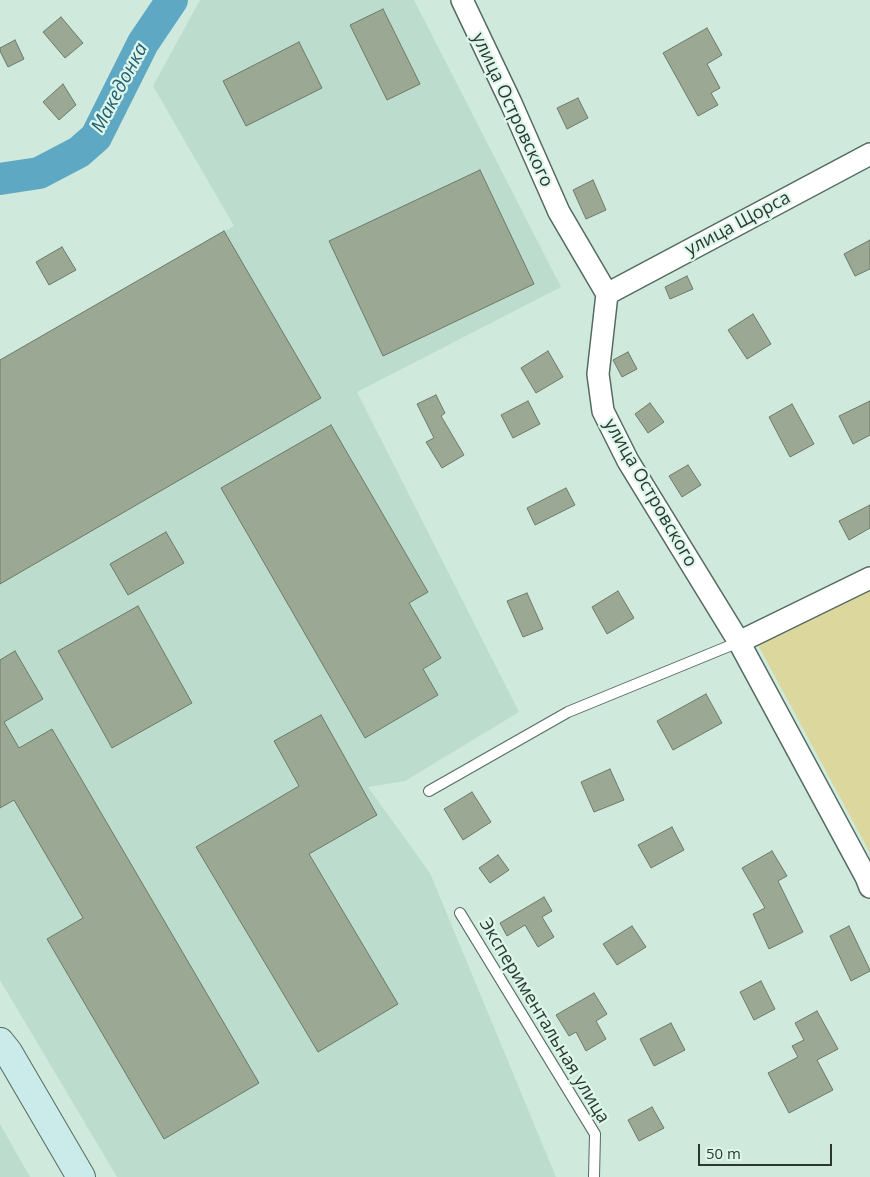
<!DOCTYPE html>
<html>
<head>
<meta charset="utf-8">
<style>
  body { margin:0 }
  #map { position:relative; width:870px; height:1177px; overflow:hidden; background:#cfe9dc; font-family:"Open Sans",sans-serif }
  canvas { display:block }
  .scale { position:absolute; left:698px; top:1144px; width:134px; height:22px; box-sizing:border-box; border:2px solid #2d3732; border-top:0; padding-left:6px; font-size:15px; line-height:18px; white-space:nowrap; color:#2d3732; -webkit-text-stroke:4px #dcf7ea; paint-order:stroke }
</style>
</head>
<body>
<div id="map">
<canvas width="870" height="1177"></canvas>
<div class="scale">50 m</div>
</div>
<script>
const c = document.querySelector('canvas').getContext('2d');
c.lineJoin = 'round';
function paint(path, color) { c.fillStyle = color; c.fill(path, 'evenodd'); }
const shape = rows => new Path2D(rows.map(r => 'M' + r).join(''));
function stroke(path, color, width, dash) { c.strokeStyle = color; c.lineWidth = width; c.lineCap = dash ? 'butt' : 'round'; c.setLineDash(dash || []); c.stroke(path); }
function write(font, color, halo, rows, align = 'center') {
  c.font = font + ' "Open Sans",sans-serif'; c.lineWidth = 4.5; c.setLineDash([]); c.textBaseline = 'middle'; c.strokeStyle = halo; c.fillStyle = color; for (const [text, x, y, turn = 0] of rows) {
    c.save(); c.translate(x, y); c.rotate((+turn || 0) * Math.PI / 180); c.textAlign = isNaN(turn) ? turn : align; if (halo) c.strokeText(text, 0, 0); c.fillText(text, 0, 0); c.restore();
  }
}
const built = shape([
  [200,0,414,0,561,287,357,392,519,712,405,781,368,787,430,873,556,1177,117,1177,0,980,0,361,234,226,153,86],
  [0,1124,30,1177,0,1177]
]);
const green = shape([
  [870,589,870,853,758,645]
]);
const river = shape([
  [0,179,39,173,79,152,96,137,143,43,172,0]
]);
const building = shape([
  [383,9,420,84,387,100,350,25,383,9],
  [61,17,83,43,65,58,43,32,61,17],
  [707,28,722,55,707,64,720,88,711,93,718,105,698,116,663,53,707,28],
  [15,40,24,59,8,67,0,51,0,48,15,40],
  [299,42,322,88,246,126,223,81,299,42],
  [63,84,76,105,59,120,43,102,63,84],
  [578,98,588,118,567,129,557,108,578,98],
  [480,170,534,284,383,356,329,241,480,170],
  [593,180,606,210,586,219,573,190,593,180],
  [224,231,321,398,0,584,0,360,224,231],
  [870,240,870,269,855,276,844,254,870,240],
  [62,247,76,270,49,285,36,262,62,247],
  [687,276,693,289,670,299,665,287,687,276],
  [753,314,771,344,747,359,728,330,753,314],
  [548,351,563,377,536,393,521,368,548,351],
  [628,352,637,369,622,377,613,360,628,352],
  [436,395,445,413,441,416,464,455,442,468,426,442,434,438,417,404,436,395],
  [528,401,540,424,513,438,501,415,528,401],
  [870,401,870,435,853,444,839,416,870,401],
  [650,403,664,422,648,433,635,414,650,403],
  [792,404,814,444,790,457,769,417,792,404],
  [331,425,428,592,409,603,441,658,423,669,438,695,365,738,221,488,331,425],
  [688,465,701,485,682,497,669,476,688,465],
  [566,488,575,505,535,525,527,508,566,488],
  [870,505,870,528,849,540,839,521,870,505],
  [166,532,184,563,128,595,110,564,166,532],
  [618,591,634,618,607,634,592,607,618,591],
  [527,593,543,629,523,637,507,601,527,593],
  [138,606,192,703,112,748,58,651,138,606],
  [15,651,43,699,4,722,19,748,52,729,259,1083,164,1139,47,939,83,918,14,800,0,808,0,660,15,651],
  [706,694,722,723,673,750,657,721,706,694],
  [321,715,377,815,309,854,398,1004,318,1052,196,847,299,786,274,741,321,715],
  [610,769,624,800,594,812,581,782,610,769],
  [472,792,491,822,463,840,444,809,472,792],
  [672,827,684,850,651,868,638,845,672,827],
  [772,851,787,876,778,881,803,932,769,949,753,914,765,908,742,868,772,851],
  [498,855,509,870,490,883,479,868,498,855],
  [544,897,552,911,542,917,554,937,538,947,525,925,507,936,500,923,544,897],
  [632,926,646,947,617,965,603,944,632,926],
  [849,926,870,970,870,971,851,981,830,936,849,926],
  [761,981,775,1009,754,1020,740,992,761,981],
  [594,993,607,1014,596,1021,606,1039,586,1051,576,1032,569,1036,556,1015,594,993],
  [817,1011,838,1049,817,1060,833,1090,789,1113,768,1073,798,1057,792,1046,804,1040,795,1023,817,1011],
  [671,1023,685,1050,654,1066,640,1039,671,1023],
  [652,1107,664,1128,639,1141,628,1120,652,1107]
]);
const lane = shape([
  [429,791,568,712,739,642],
  [460,913,595,1134,594,1177]
]);
const street = shape([
  [462,0,511,103,559,212,607,294,598,374,603,411,628,461,739,642,866,877,870,887],
  [607,294,870,154],
  [739,642,870,578]
]);
const secondary = shape([
  [0,1042,8,1052,81,1177]
]);
const streetNames = [
  ["улица Островского",512,110,65],
  ["улица Щорса",738,224,-28],
  ["улица Островского",650,493,60],
  ["Экспериментальная улица",544,1021,59]
];
const waterNames = [
  ["Македонка",120,88,-62]
];
paint(built, '#bcddce');
paint(green, '#dcd89d');
stroke(river, '#5fa8c4', 32);
paint(building, '#9ba994');
stroke(building, '#6d7a67', 1);
stroke(lane, '#546b60', 12);
stroke(street, '#546b60', 24);
stroke(secondary, '#546b60', 30);
stroke(lane, '#fff', 10);
stroke(street, '#fff', 21);
stroke(secondary, '#cbebeb', 28);
write('18px', '#2d3732', '#dcf7ea', streetNames);
write('italic 19px', '#255f74', '#dcf7ea', waterNames);
</script>
</body>
</html>
